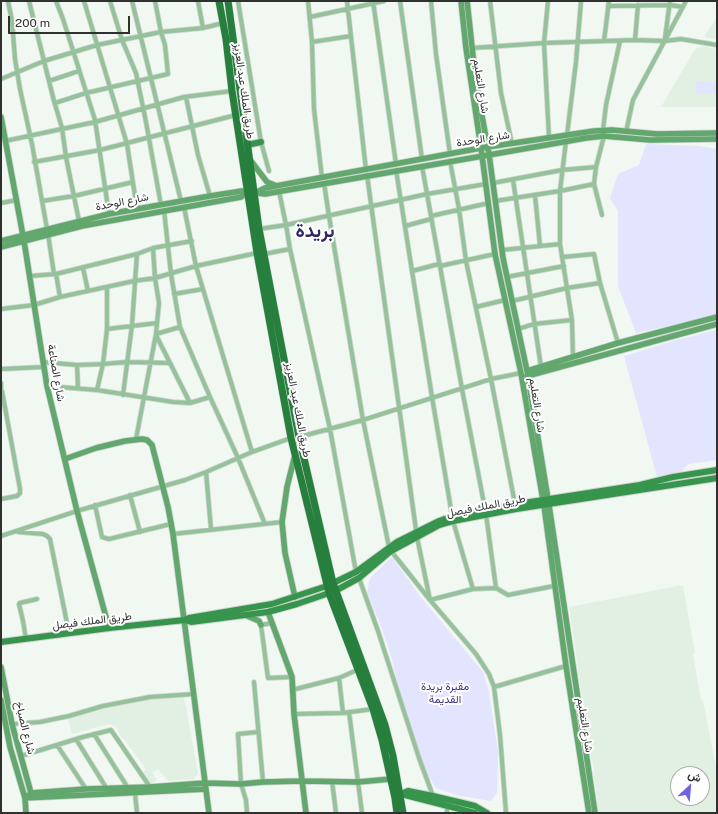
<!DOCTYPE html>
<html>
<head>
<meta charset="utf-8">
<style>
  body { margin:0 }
  #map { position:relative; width:718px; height:814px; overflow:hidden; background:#f0f8f1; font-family:"Public Sans",Vazirmatn,sans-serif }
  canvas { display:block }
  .frame { position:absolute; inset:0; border:2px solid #2e312e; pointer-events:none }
  .north { position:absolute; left:670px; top:766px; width:40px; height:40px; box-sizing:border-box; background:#fff; border:1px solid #abadab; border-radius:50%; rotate:26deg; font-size:11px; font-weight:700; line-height:16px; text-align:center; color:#2e312e }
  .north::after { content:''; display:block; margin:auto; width:14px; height:18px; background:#6f64de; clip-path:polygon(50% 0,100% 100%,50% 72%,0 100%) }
  .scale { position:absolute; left:8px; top:16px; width:122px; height:18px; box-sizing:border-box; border:2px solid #2e312e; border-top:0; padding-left:5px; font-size:12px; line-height:14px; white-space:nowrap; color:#2e312e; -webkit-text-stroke:3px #fff; paint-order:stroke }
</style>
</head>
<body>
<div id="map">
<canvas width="718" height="814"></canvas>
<div class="frame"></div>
<div class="north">ش</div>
<div class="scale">200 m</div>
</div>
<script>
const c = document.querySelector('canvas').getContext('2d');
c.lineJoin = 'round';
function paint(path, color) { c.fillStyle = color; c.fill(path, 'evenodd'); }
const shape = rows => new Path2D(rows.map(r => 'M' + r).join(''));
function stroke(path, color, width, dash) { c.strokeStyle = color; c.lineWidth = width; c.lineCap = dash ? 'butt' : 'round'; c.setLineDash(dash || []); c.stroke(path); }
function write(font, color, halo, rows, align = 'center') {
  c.font = font + ' "Public Sans",Vazirmatn,sans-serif'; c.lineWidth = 4; c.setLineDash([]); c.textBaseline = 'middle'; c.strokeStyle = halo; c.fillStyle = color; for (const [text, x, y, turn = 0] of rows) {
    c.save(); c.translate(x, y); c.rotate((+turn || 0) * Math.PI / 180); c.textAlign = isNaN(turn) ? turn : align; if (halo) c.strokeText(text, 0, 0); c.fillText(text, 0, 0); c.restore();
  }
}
const built = shape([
  [717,17,717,40,704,37],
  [702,46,717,49,717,107,661,107,695,49],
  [683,585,695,653,693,654,701,700,703,700,717,773,717,813,599,813,593,772,594,770,593,762,591,760,569,607],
  [678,774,702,774,702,798,678,798],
  [184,696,198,774,194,779,168,781,158,769,152,773,157,779,154,783,150,783,143,772,146,769,124,739,122,739,116,727,109,724,72,734,68,719,117,705,156,698]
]);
const green = shape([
  [696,81,717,82,717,94,696,94],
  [646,144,699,146,717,149,717,314,699,319,636,333,618,286,618,211,610,198,618,174,639,165],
  [717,330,717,460,688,464,682,471,657,477,624,356,673,341],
  [392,557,419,595,483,672,489,692,498,752,497,793,491,801,456,795,436,788,429,777,413,739,399,691,392,659,380,623,367,593,370,578]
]);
const street = shape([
  [8,1,12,21,15,59,20,89,32,144,47,229],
  [29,1,54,101,62,128,66,157,79,221],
  [56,1,63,19,95,120,109,214],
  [84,1,127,144,137,209],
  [110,1,122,40,136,73,146,122,161,205],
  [132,1,181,201],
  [198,1,203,28],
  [238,1,261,142,269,171],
  [308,1,312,42,314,109,322,178],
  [347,1,366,170],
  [373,1,396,164],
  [400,1,422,159],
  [431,1,436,54,450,154],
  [490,1,501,93,512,144],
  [548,1,544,43,549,138],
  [608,6,670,5,683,7],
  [310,17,384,1],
  [665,38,670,1],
  [635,40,638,5],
  [604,41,609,1],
  [312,42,351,36],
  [472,48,544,43,635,40,665,41,681,39,717,45],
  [1,79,44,61,97,45,161,32,203,28,223,23],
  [49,81,79,71],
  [186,97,198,155,210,196],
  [55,103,86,93,168,74,165,45,161,32,155,1],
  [603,130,606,105,620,41],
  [626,132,633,100,686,1],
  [567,135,576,62,581,1],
  [5,141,95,122,184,97,232,91],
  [566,141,560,191,560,244,572,320,573,357],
  [450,161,459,209,466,261,491,379,515,504],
  [34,162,100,150,236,115],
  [422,166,462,389,486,514,496,588],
  [396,170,432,397,453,521,473,589],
  [367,175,417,537,430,600,473,589,496,588,508,595,554,586],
  [513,180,541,367],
  [324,183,329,216,363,420,389,547],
  [493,183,562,170,596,167],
  [279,191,286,225,290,249,330,429,356,572],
  [535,195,540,246],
  [42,201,74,196,133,182],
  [495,201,560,191,594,184],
  [1,203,17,200],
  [184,207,196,266,252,452],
  [164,210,171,274,180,327,210,397,238,458,265,524],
  [602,215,594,184,596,167,604,136],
  [431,216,489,203],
  [405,226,431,219],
  [259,229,286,225,427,194,486,184],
  [48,234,54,274],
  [502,250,560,244],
  [264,254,290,249],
  [563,257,594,254,600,283,618,343],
  [440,266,495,254],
  [83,268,88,291],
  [412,271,439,264],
  [56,274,60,297],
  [30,276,56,274,137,254,153,248,192,241],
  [507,277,564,266],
  [174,294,203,289],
  [512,301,567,288,600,283],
  [476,307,505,300],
  [1,309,34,305,60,297,134,281,155,278,196,266,257,253],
  [107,329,157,323],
  [518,329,534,324,572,320],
  [156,334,180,327],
  [156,335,190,403],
  [43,362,77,365,103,364,127,362,169,363],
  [77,365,78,388],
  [1,369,44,367],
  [1,383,1,391],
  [47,386,97,390,173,402,190,403,210,397],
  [97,390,103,364,107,329,107,287],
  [123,395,132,325,137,254],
  [299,437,363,420,491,379,521,373],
  [136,439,156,334,159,303,155,278,153,248],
  [206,472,211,529],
  [130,495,140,532],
  [1,499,17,496,20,493,20,489,2,391],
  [95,505,102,537,105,538,109,539,171,524],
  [18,532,43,534,47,536,50,539,69,633],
  [173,534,282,522],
  [1,536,77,511,185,480,206,472,252,452,291,438],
  [391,551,430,600,476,654,489,674,494,687,500,735,506,813],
  [359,578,378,631,419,758,433,796],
  [272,623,261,625,268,678,292,677],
  [26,639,23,621,19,604,20,603,37,599],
  [339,678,343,713],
  [254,682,263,782],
  [494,687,566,666],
  [292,690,339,678,357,670],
  [349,712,362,813],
  [294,714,343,713,373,709],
  [12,724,40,722,69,716,103,706,150,697,194,694],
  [94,734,128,788],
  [76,739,107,789],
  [57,745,86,789],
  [21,756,83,737,111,730,150,787],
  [332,781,336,813],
  [135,793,137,813],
  [247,813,246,800,241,784,238,734,258,732],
  [447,813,447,806]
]);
const secondary = shape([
  [461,1,466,48,481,148,495,254,521,373,544,506,566,666,589,813],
  [467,1,476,83,489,154,503,258,527,371,549,505,595,813],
  [1,117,24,241,47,386,77,511,109,628],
  [251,161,267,182,277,186],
  [255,193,265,188,481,148,594,131,612,130,657,134,717,133],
  [257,193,265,194,586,138,604,136,650,140,717,139],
  [1,241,109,214,210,196,242,191,248,192],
  [1,247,82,226,241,197,248,192],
  [527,371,618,343,717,317],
  [527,376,717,324],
  [65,459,96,448,125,441,142,439,147,440,152,445,168,507,173,534,209,813],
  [295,597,285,553,282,522,287,487,295,455],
  [268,612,292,677,294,714,306,813],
  [245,615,259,621,261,625],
  [1,667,12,724,31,793],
  [1,700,10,747,25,798,26,813],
  [25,798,31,793,86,789,150,787,205,783,241,784,263,782,302,781,358,782,391,779],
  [25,798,206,789]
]);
const primary = shape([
  [247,145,261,142],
  [185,620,189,618,272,604,327,586,356,572,397,542,439,521,453,516,485,509,640,485,673,477,717,470],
  [1,642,109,628,185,620,191,622,268,612,297,604,335,591,359,578,391,551,439,525,453,521,516,509,717,478],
  [401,794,408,791,433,796,475,806,487,813],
  [401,794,475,813]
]);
const highway = shape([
  [219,1,226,39,232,91,257,253,291,438,329,593,373,709,382,740,395,798,397,813],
  [228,1,259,229,299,437,333,583,385,725,393,756,403,813]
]);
const streetNames = [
  ["شارع التعليم",481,86,81],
  ["طريق الملك عبد العزيز",244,91,82],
  ["شارع الوحدة",483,139,-9],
  ["شارع الوحدة",122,202,-11],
  ["شارع الصناعة",56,373,80],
  ["شارع التعليم",537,405,81],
  ["طريق الملك عبد العزيز",298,410,79],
  ["طريق الملك فيصل",486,506,-11],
  ["طريق الملك فيصل",92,621,-7],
  ["شارع التعليم",585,725,81],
  ["شارع الصباخ",25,728,76]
];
const parkNames = [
  ["مقبرة بريدة",445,687],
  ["القديمة",445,700]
];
const townNames = [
  ["بريدة",315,231]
];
paint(built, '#e2f0e3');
paint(green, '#e3e4fe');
stroke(street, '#cdd4ce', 5.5);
stroke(secondary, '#cdd4ce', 7);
stroke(primary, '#cdd4ce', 8);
stroke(highway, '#cdd4ce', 8);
stroke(street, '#95c29b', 4);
stroke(secondary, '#62a86e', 5.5);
stroke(primary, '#37944c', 6);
stroke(highway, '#267f3c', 7);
write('11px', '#2e312e', '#fff', streetNames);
write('11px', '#3e3487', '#fff', parkNames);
write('bold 19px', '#2d2862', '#fff', townNames);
</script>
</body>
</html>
